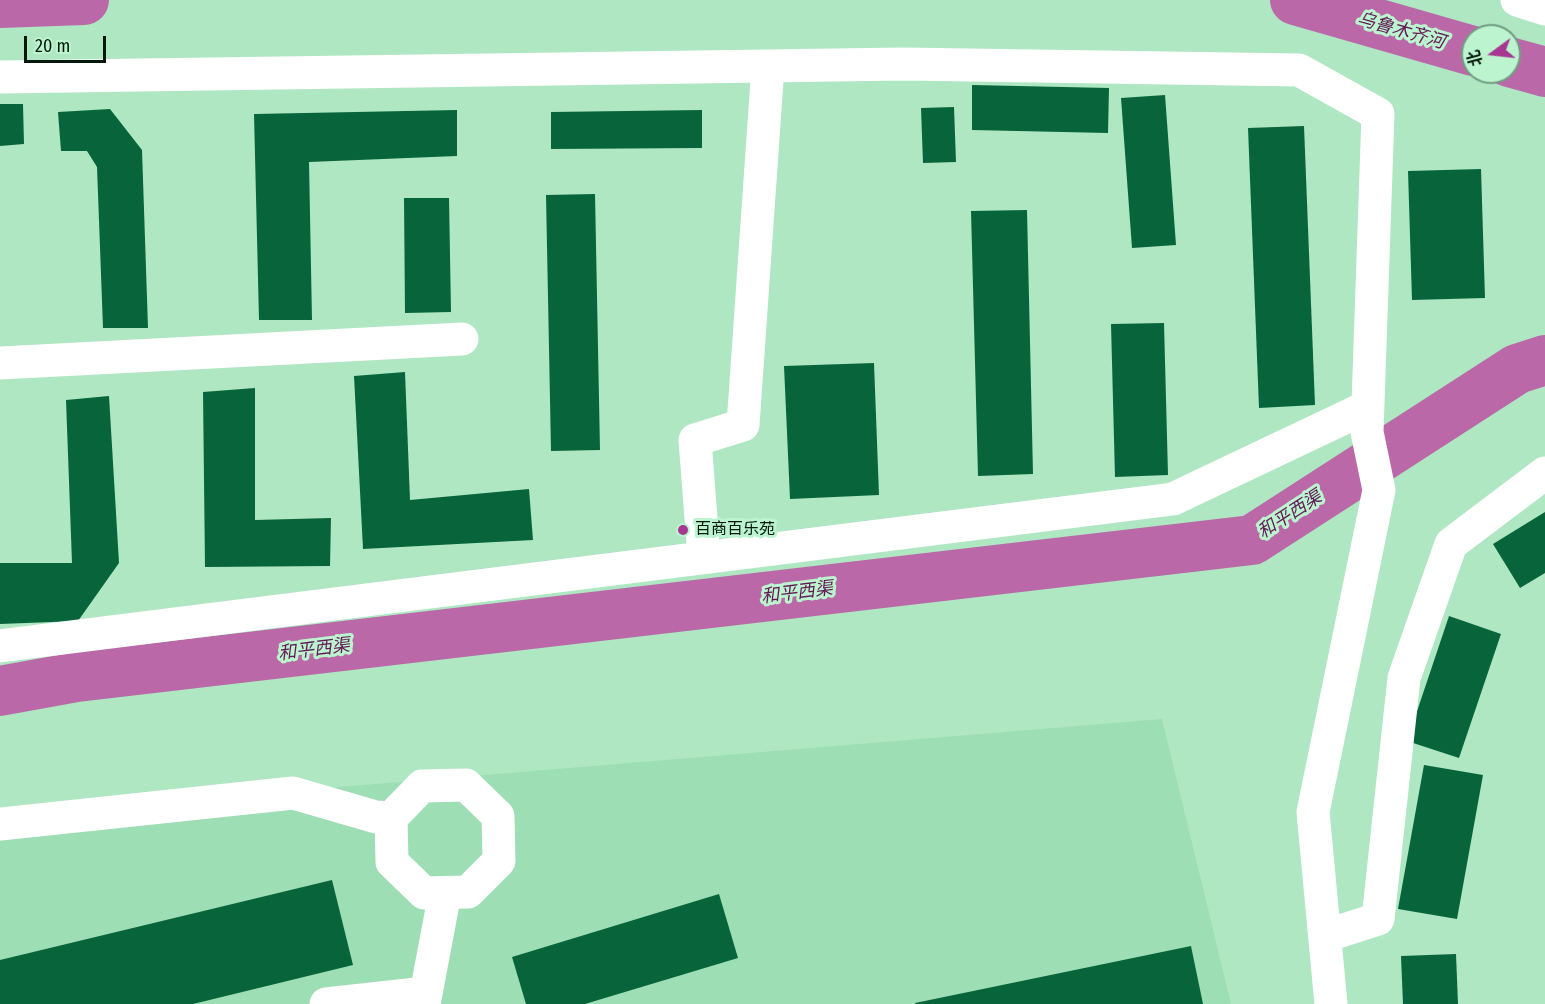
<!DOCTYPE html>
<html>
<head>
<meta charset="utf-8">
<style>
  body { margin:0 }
  #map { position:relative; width:1545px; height:1004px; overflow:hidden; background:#aee7c2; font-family:"Fira Sans Condensed","Noto Sans SC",sans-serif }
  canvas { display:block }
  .north { position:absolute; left:1461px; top:24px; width:60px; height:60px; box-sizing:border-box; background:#bbf4cf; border:2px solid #729c81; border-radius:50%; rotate:255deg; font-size:16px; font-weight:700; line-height:24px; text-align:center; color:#04190c }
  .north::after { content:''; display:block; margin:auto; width:21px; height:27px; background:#a83793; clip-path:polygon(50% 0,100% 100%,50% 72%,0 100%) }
  .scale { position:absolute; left:24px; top:36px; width:82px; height:27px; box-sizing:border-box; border:3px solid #04190c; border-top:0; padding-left:8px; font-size:18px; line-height:21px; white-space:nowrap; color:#04190c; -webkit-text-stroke:4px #bbf4cf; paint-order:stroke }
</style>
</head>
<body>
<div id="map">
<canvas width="1545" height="1004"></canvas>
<div class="north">北</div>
<div class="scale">20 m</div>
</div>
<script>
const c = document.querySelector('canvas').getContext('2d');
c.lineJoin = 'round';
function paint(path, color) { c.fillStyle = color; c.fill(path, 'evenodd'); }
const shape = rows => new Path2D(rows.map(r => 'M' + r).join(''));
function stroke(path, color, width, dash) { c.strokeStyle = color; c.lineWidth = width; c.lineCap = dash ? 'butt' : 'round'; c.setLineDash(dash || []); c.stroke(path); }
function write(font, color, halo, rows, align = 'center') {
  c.font = font + ' "Fira Sans Condensed","Noto Sans SC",sans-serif'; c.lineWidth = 6; c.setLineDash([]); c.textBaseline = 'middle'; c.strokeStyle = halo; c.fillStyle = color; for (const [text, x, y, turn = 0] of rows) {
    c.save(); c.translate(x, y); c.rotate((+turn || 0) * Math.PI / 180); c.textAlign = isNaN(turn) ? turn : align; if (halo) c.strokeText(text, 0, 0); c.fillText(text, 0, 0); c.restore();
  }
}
const built = shape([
  [1162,719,1231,1004,0,1004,0,815]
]);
const river = shape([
  [1295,0,1473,51],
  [0,3,84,0],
  [1509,62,1545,72],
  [0,691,77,677,1252,540,1517,369,1545,360]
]);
const building = shape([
  [972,85,1109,88,1108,133,972,130],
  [1165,95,1176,245,1132,248,1121,98],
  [0,104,23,104,24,144,0,146],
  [954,107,956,162,923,163,921,108],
  [110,109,142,150,148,328,103,328,97,167,87,151,61,151,58,112],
  [457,110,457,156,309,162,312,320,259,320,254,114],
  [702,110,702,148,551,149,551,112],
  [1304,126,1315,405,1259,408,1248,128],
  [1481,169,1485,298,1412,300,1408,171],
  [595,194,600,450,551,451,546,195],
  [404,198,449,198,451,312,405,313],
  [1027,210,1033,474,978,476,971,211],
  [1164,323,1168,475,1115,477,1111,324],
  [874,363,879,495,790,499,784,366],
  [405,372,410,500,529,489,533,540,363,549,354,376],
  [255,388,255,520,331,518,330,566,205,567,203,392],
  [109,396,119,563,78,621,0,624,0,563,72,563,66,400],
  [1545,512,1545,573,1520,588,1493,544],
  [1449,616,1501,634,1459,758,1407,741],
  [1424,765,1483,775,1457,919,1398,909],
  [332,880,353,965,193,1004,0,1004,0,960],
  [719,894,738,958,585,1004,526,1004,512,957],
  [1191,946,1203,1004,916,1004,915,1003],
  [1456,954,1458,1004,1403,1004,1401,956]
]);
const minor = shape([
  [1517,0,1545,9],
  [0,77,904,64,1299,70,1378,114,1367,432,1379,490,1313,812,1331,1004],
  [0,363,462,339],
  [704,557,695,440,743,425,768,66],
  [0,646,1173,499,1367,407],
  [0,824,293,793,376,817,391,818,422,786,466,785,498,816,499,861,468,892,424,893,392,862,391,818],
  [1325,936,1378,919,1404,678,1451,544,1545,473],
  [326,1004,426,993],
  [424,1004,445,893]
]);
const markers = [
  [683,530,6,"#a83793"]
];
const poiNames = [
  ["百商百乐苑",695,530]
];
const waterNames = [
  ["乌鲁木齐河",1401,31,16],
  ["和平西渠",1290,515,-33],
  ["和平西渠",797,593,-7],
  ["和平西渠",314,650,-7]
];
paint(built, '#9edeb5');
stroke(river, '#ba68a7', 50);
paint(building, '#08653b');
stroke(minor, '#fff', 33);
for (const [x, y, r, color] of markers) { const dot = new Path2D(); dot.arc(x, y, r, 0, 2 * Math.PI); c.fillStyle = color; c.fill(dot); stroke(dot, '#bbf4cf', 2); }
write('16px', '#04190c', '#bbf4cf', poiNames, 'left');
write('italic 18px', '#631855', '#bbf4cf', waterNames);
</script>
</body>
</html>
